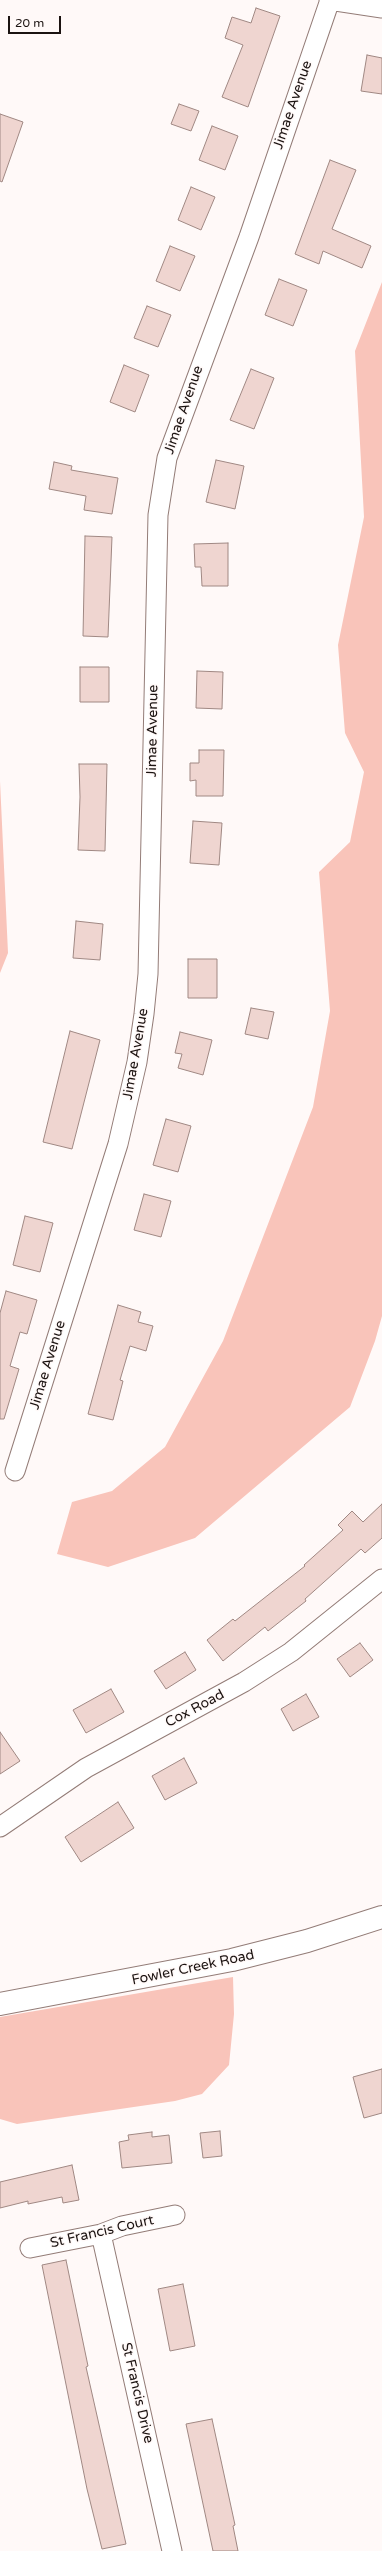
<!DOCTYPE html>
<html>
<head>
<meta charset="utf-8">
<style>
  body { margin:0 }
  #map { position:relative; width:382px; height:2551px; overflow:hidden; background:#fff9f8; font-family:"Varela Round",sans-serif }
  canvas { display:block }
  .scale { position:absolute; left:8px; top:16px; width:53px; height:18px; box-sizing:border-box; border:2px solid #1b1311; border-top:0; padding-left:5px; font-size:12px; line-height:14px; white-space:nowrap; color:#1b1311; -webkit-text-stroke:3px #fff9f8; paint-order:stroke }
</style>
</head>
<body>
<div id="map">
<canvas width="382" height="2551"></canvas>
<div class="scale">20 m</div>
</div>
<script>
const c = document.querySelector('canvas').getContext('2d');
c.lineJoin = 'round';
function paint(path, color) { c.fillStyle = color; c.fill(path, 'evenodd'); }
const shape = rows => new Path2D(rows.map(r => 'M' + r).join(''));
function stroke(path, color, width, dash) { c.strokeStyle = color; c.lineWidth = width; c.lineCap = dash ? 'butt' : 'round'; c.setLineDash(dash || []); c.stroke(path); }
function write(font, color, halo, rows, align = 'center') {
  c.font = font + ' "Varela Round",sans-serif'; c.lineWidth = 3; c.setLineDash([]); c.textBaseline = 'middle'; c.strokeStyle = halo; c.fillStyle = color; for (const [text, x, y, turn = 0] of rows) {
    c.save(); c.translate(x, y); c.rotate((+turn || 0) * Math.PI / 180); c.textAlign = isNaN(turn) ? turn : align; if (halo) c.strokeText(text, 0, 0); c.fillText(text, 0, 0); c.restore();
  }
}
const green = shape([
  [382,282,382,1316,375,1341,350,1407,195,1538,108,1567,57,1554,72,1502,112,1491,165,1447,223,1341,313,1107,330,1011,319,872,350,842,364,772,345,733,338,645,364,517,355,351],
  [0,781,8,953,0,973],
  [233,1977,234,2014,229,2065,202,2094,175,2101,17,2124,0,2119,0,2017]
]);
const building = shape([
  [256,8,280,16,248,107,222,97,243,45,225,38,232,17,251,23,256,8],
  [367,55,382,58,382,94,361,91,367,55],
  [179,104,199,111,191,131,171,124,179,104],
  [0,114,23,122,2,182,0,181,0,114],
  [212,126,238,136,225,170,199,160,212,126],
  [330,160,356,170,332,229,371,246,362,268,323,251,319,264,295,254,330,160],
  [191,187,215,197,201,230,178,220,191,187],
  [170,246,195,256,180,291,156,281,170,246],
  [279,279,307,290,293,326,265,315,279,279],
  [147,306,171,315,158,347,134,338,147,306],
  [124,365,149,375,135,412,110,402,124,365],
  [251,369,274,378,254,429,230,420,251,369],
  [216,460,244,466,235,509,206,502,216,460],
  [54,462,72,466,71,470,118,478,112,514,84,510,86,496,49,489,54,462],
  [85,536,112,537,108,637,83,636,85,536],
  [228,543,228,586,202,586,201,567,195,567,194,544,228,543],
  [80,667,109,667,109,702,80,702,80,667],
  [197,671,223,672,222,709,196,708,197,671],
  [199,750,224,750,223,796,196,796,196,780,190,781,190,763,199,763,199,750],
  [79,764,107,764,105,851,78,850,80,797,79,764],
  [193,821,222,823,219,865,190,863,193,821],
  [76,921,103,924,100,960,73,958,76,921],
  [188,959,217,959,217,998,188,998,188,959],
  [251,1008,274,1012,268,1039,245,1034,251,1008],
  [70,1031,100,1040,72,1149,43,1142,70,1031],
  [180,1032,212,1040,203,1075,178,1068,182,1054,175,1053,180,1032],
  [166,1119,191,1126,178,1172,153,1165,166,1119],
  [144,1194,171,1201,161,1237,134,1230,144,1194],
  [25,1216,53,1223,40,1272,13,1265,25,1216],
  [6,1291,37,1300,27,1334,20,1332,10,1366,19,1369,4,1419,0,1419,0,1313,6,1291],
  [118,1305,141,1312,138,1322,153,1326,146,1351,130,1346,120,1380,123,1381,113,1420,88,1414,118,1305],
  [382,1504,382,1538,365,1553,361,1549,305,1599,306,1601,268,1631,265,1627,223,1661,207,1640,233,1619,235,1621,305,1566,304,1565,343,1530,338,1525,352,1511,363,1522,382,1504],
  [360,1643,373,1660,350,1677,337,1659,360,1643],
  [185,1652,196,1670,166,1689,154,1671,185,1652],
  [111,1689,124,1712,86,1733,73,1710,111,1689],
  [306,1694,319,1717,293,1731,281,1709,306,1694],
  [0,1732,20,1761,0,1774,0,1732],
  [184,1758,197,1783,165,1800,152,1776,184,1758],
  [118,1802,134,1828,81,1862,65,1837,118,1802],
  [382,2069,382,2113,364,2118,353,2077,382,2069],
  [220,2131,222,2156,203,2158,200,2133,220,2131],
  [152,2132,152,2137,169,2135,172,2163,122,2168,119,2142,129,2140,128,2135,152,2132],
  [72,2165,79,2200,63,2203,62,2197,28,2204,28,2201,0,2208,0,2182,72,2165],
  [66,2260,88,2366,86,2367,126,2544,102,2549,87,2489,42,2265,66,2260],
  [183,2284,195,2346,170,2351,158,2289,183,2284],
  [212,2419,235,2525,233,2526,238,2551,213,2551,186,2424,212,2419]
]);
const minor = shape([
  [329,0,382,8],
  [15,1471,118,1144,137,1062,144,1014,148,974,158,515,167,458,249,237,330,0],
  [0,1827,86,1768,244,1682,291,1652,382,1579],
  [101,2234,172,2551],
  [30,2248,101,2234,122,2226,175,2215]
]);
const major = shape([
  [0,2004,232,1960,307,1941,382,1917]
]);
const streetNames = [
  ["Jimae Avenue",293,105,-71],
  ["Jimae Avenue",184,410,-71],
  ["Jimae Avenue",153,731,-89],
  ["Jimae Avenue",136,1054,-80],
  ["Jimae Avenue",48,1365,-73],
  ["Cox Road",195,1709,-28],
  ["Fowler Creek Road",193,1968,-12],
  ["St Francis Court",102,2232,-13],
  ["St Francis Drive",137,2393,77]
];
paint(green, '#f9c4ba');
paint(building, '#efd5d0');
stroke(building, '#a08883', 1);
stroke(minor, '#937c77', 21);
stroke(major, '#937c77', 24);
stroke(minor, '#fff', 19);
stroke(major, '#fff', 22);
write('14px', '#1b1311', '#fff9f8', streetNames);
</script>
</body>
</html>
